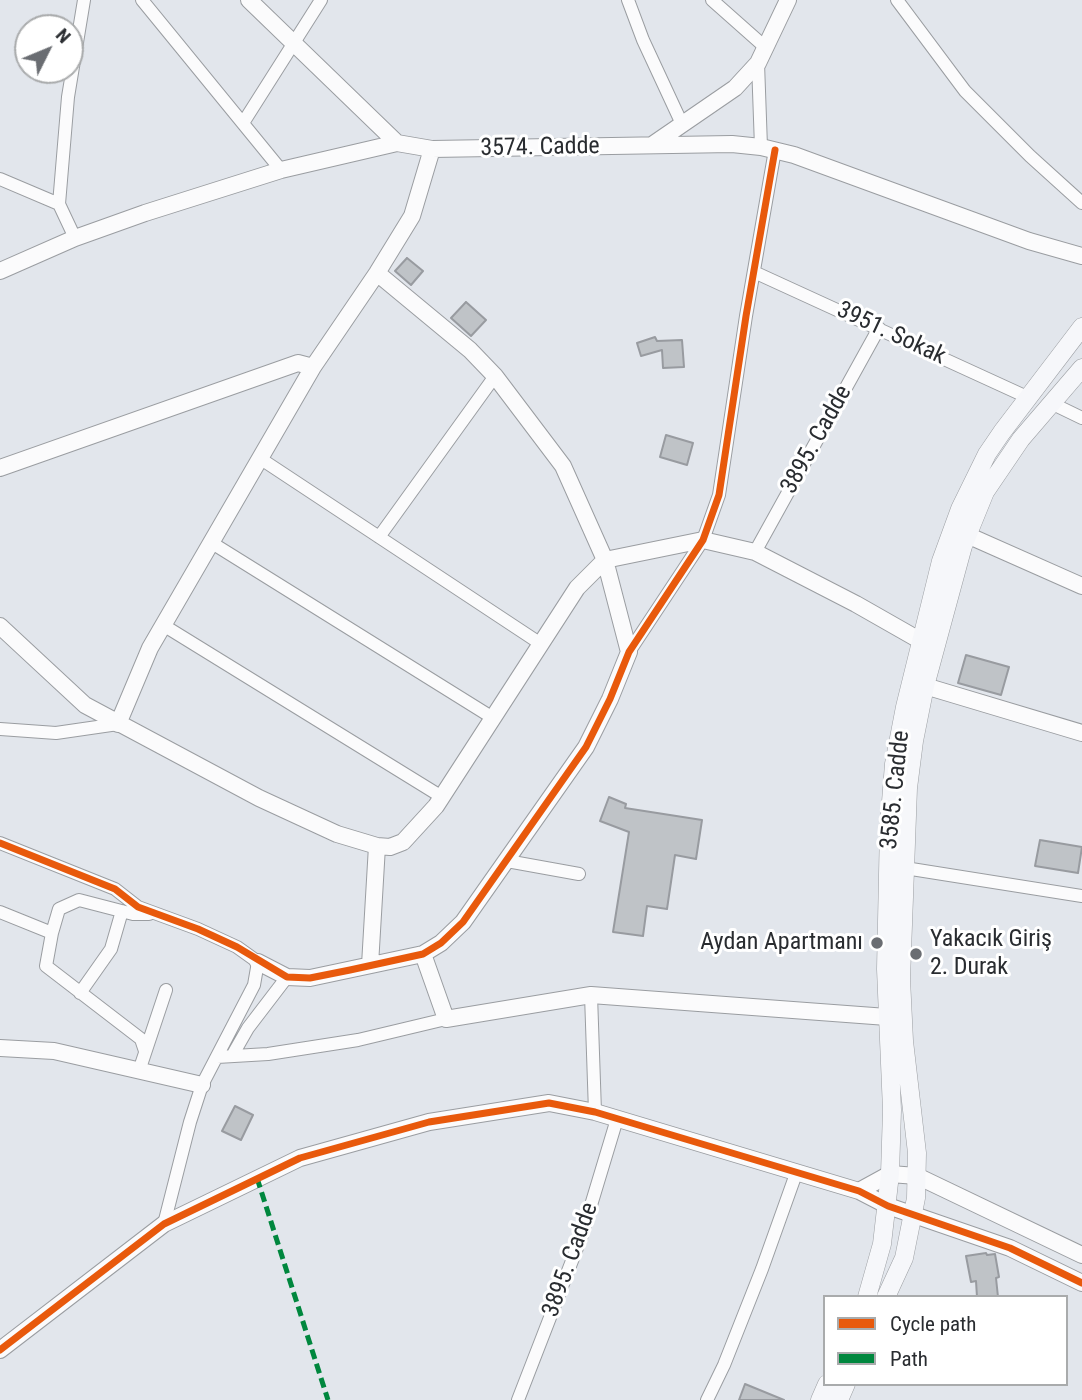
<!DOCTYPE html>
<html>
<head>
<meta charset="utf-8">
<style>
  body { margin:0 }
  #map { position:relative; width:1082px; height:1400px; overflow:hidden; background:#e2e6ec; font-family:"Roboto Condensed",sans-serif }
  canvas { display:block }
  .legend { position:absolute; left:823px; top:1295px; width:245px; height:91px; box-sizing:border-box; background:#fff; border:2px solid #a9abac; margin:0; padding:9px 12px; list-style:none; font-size:21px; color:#292c30 }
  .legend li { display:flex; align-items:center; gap:14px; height:35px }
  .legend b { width:35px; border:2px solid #a9abac }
  .north { position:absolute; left:14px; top:14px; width:70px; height:70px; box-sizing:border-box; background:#fff; border:2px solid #a9abac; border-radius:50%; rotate:47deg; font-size:19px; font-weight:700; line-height:28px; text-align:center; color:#292c30 }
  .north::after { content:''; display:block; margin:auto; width:24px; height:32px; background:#6a6d72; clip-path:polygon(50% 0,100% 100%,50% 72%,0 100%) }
</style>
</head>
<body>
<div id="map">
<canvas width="1082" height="1400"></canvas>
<ul class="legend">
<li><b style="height:9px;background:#e8590c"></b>Cycle path</li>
<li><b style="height:9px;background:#00873e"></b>Path</li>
</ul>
<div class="north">N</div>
</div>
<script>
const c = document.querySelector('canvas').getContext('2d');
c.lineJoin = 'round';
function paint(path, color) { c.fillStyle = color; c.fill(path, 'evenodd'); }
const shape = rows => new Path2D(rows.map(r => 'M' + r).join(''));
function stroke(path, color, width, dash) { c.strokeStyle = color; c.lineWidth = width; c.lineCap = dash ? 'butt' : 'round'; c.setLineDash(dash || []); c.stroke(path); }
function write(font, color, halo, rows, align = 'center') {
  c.font = font + ' "Roboto Condensed",sans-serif'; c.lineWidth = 6; c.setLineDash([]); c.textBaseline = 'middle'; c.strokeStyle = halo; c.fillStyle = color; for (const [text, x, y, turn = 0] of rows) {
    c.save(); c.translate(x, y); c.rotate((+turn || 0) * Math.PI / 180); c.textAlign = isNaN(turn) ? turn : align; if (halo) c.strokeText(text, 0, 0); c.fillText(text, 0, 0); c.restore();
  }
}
const building = shape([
  [407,258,423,271,411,285,395,271,407,258],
  [466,302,486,320,471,336,451,318,466,302],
  [655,337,657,341,682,340,684,367,663,368,662,350,641,356,637,343,655,337],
  [666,435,693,443,687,465,660,457,666,435],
  [966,655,1009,667,1001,695,958,683,966,655],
  [609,797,626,804,625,808,702,820,696,859,675,855,667,909,647,906,643,936,613,932,629,832,600,821,609,797],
  [1040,840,1082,847,1078,873,1035,866,1040,840],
  [235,1106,253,1115,241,1140,222,1131,235,1106],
  [986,1253,987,1255,995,1254,999,1277,996,1278,998,1297,977,1297,976,1281,971,1282,966,1256,986,1253],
  [745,1384,784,1400,739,1400,745,1384]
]);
const minor = shape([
  [142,0,281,170],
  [628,0,643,40,682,124],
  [712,0,765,47],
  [897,0,965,91,1030,156,1082,203],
  [758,63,761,147],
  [243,123,321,0],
  [0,179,59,204,75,238],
  [59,204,68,97,84,0],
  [754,272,1027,397],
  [1051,403,1082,418],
  [261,459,541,644],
  [379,537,495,376],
  [212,543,493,718],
  [755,552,879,328],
  [163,625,442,797],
  [629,652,703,540,719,495,746,316,775,150],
  [0,729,56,733,118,724],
  [0,843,115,889,138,907,198,929,237,947,258,962,254,985,202,1085,190,1122,164,1224],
  [507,861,579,874],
  [905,868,1082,896],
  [0,912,52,933],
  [80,993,111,949,122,911],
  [591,995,595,1112],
  [145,1051,141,1039,46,966,52,933,59,909,79,900,133,914,149,914],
  [232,1056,248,1028,287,977],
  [217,1057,268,1054,358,1040,446,1019],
  [139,1071,166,990],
  [518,1400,582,1235,617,1119],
  [707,1400,724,1365,762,1269,797,1171]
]);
const tertiary = shape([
  [249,0,397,143],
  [652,145,735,88,758,63,788,0],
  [0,271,75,238,145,213,281,170,397,143,432,149,732,144,761,147,794,155,1029,241,1082,256],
  [0,468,298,363,313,367],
  [967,535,1082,586],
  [0,626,85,705,259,798,337,834,377,846,390,847,403,842,436,806,577,588,605,560,703,540,755,552,856,604,921,641],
  [925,686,1082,733],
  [118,724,150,648,313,367,377,273,412,216,432,149],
  [423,954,446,1019,591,995,887,1017],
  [258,962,287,977,310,978,423,954,441,943,463,922,586,747,610,699,629,652,605,560,563,466,495,376,470,350,377,273],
  [370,965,377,846],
  [0,1048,54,1051,202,1085],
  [859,1191,890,1174,917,1176,1082,1255],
  [0,1350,164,1224,300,1158,429,1122,549,1103,595,1112,859,1191,888,1206,1010,1248,1082,1283]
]);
const secondary = shape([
  [867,1297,882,1244,890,1174,892,1110,886,969,889,827,894,764,905,707,941,561,960,509,987,454,1002,432,1082,327],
  [886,1297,904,1258,916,1198,917,1153,904,1041,901,979,908,788,914,741,925,686,963,546,985,492,1021,439,1082,368],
  [820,1400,827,1384],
  [839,1400,846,1384]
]);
const quiet = shape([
  [257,1178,328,1400]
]);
const cycleway = shape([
  [0,843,115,889,138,907,198,929,237,947,287,977,310,978,350,970,423,954,441,943,463,922,586,747,610,699,629,652,703,540,719,495,746,316,775,150],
  [0,1350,164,1224,300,1158,429,1122,549,1103,595,1112,859,1191,888,1206,1010,1248,1082,1283]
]);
const markers = [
  [877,943,7,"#6a6d72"],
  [916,954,7,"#6a6d72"]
];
const streetNames = [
  ["3574. Cadde",540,148,-1],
  ["3951. Sokak",891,334,25],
  ["3895. Cadde",817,440,-61],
  ["3585. Cadde",896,790,-84],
  ["3895. Cadde",571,1260,-70]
];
const poiNames = [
  ["Yakacık Giriş",930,940],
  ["2. Durak",930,968],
  ["Aydan Apartmanı",863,943,"right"]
];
paint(building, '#bfc3c7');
stroke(building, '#989ba0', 2);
stroke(minor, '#9a9da1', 14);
stroke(tertiary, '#9a9da1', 18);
stroke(secondary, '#9a9da1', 19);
stroke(minor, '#fbfbfc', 12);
stroke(tertiary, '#fbfbfc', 16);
stroke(secondary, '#f6f7fa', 18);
stroke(quiet, '#00873e', 5, [10, 5]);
stroke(cycleway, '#e8590c', 7);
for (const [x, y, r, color] of markers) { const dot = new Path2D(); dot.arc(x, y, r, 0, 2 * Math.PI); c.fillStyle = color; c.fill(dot); stroke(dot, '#fff', 2.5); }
write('24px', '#292c30', '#fff', streetNames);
write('24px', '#292c30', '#fff', poiNames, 'left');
</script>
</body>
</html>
